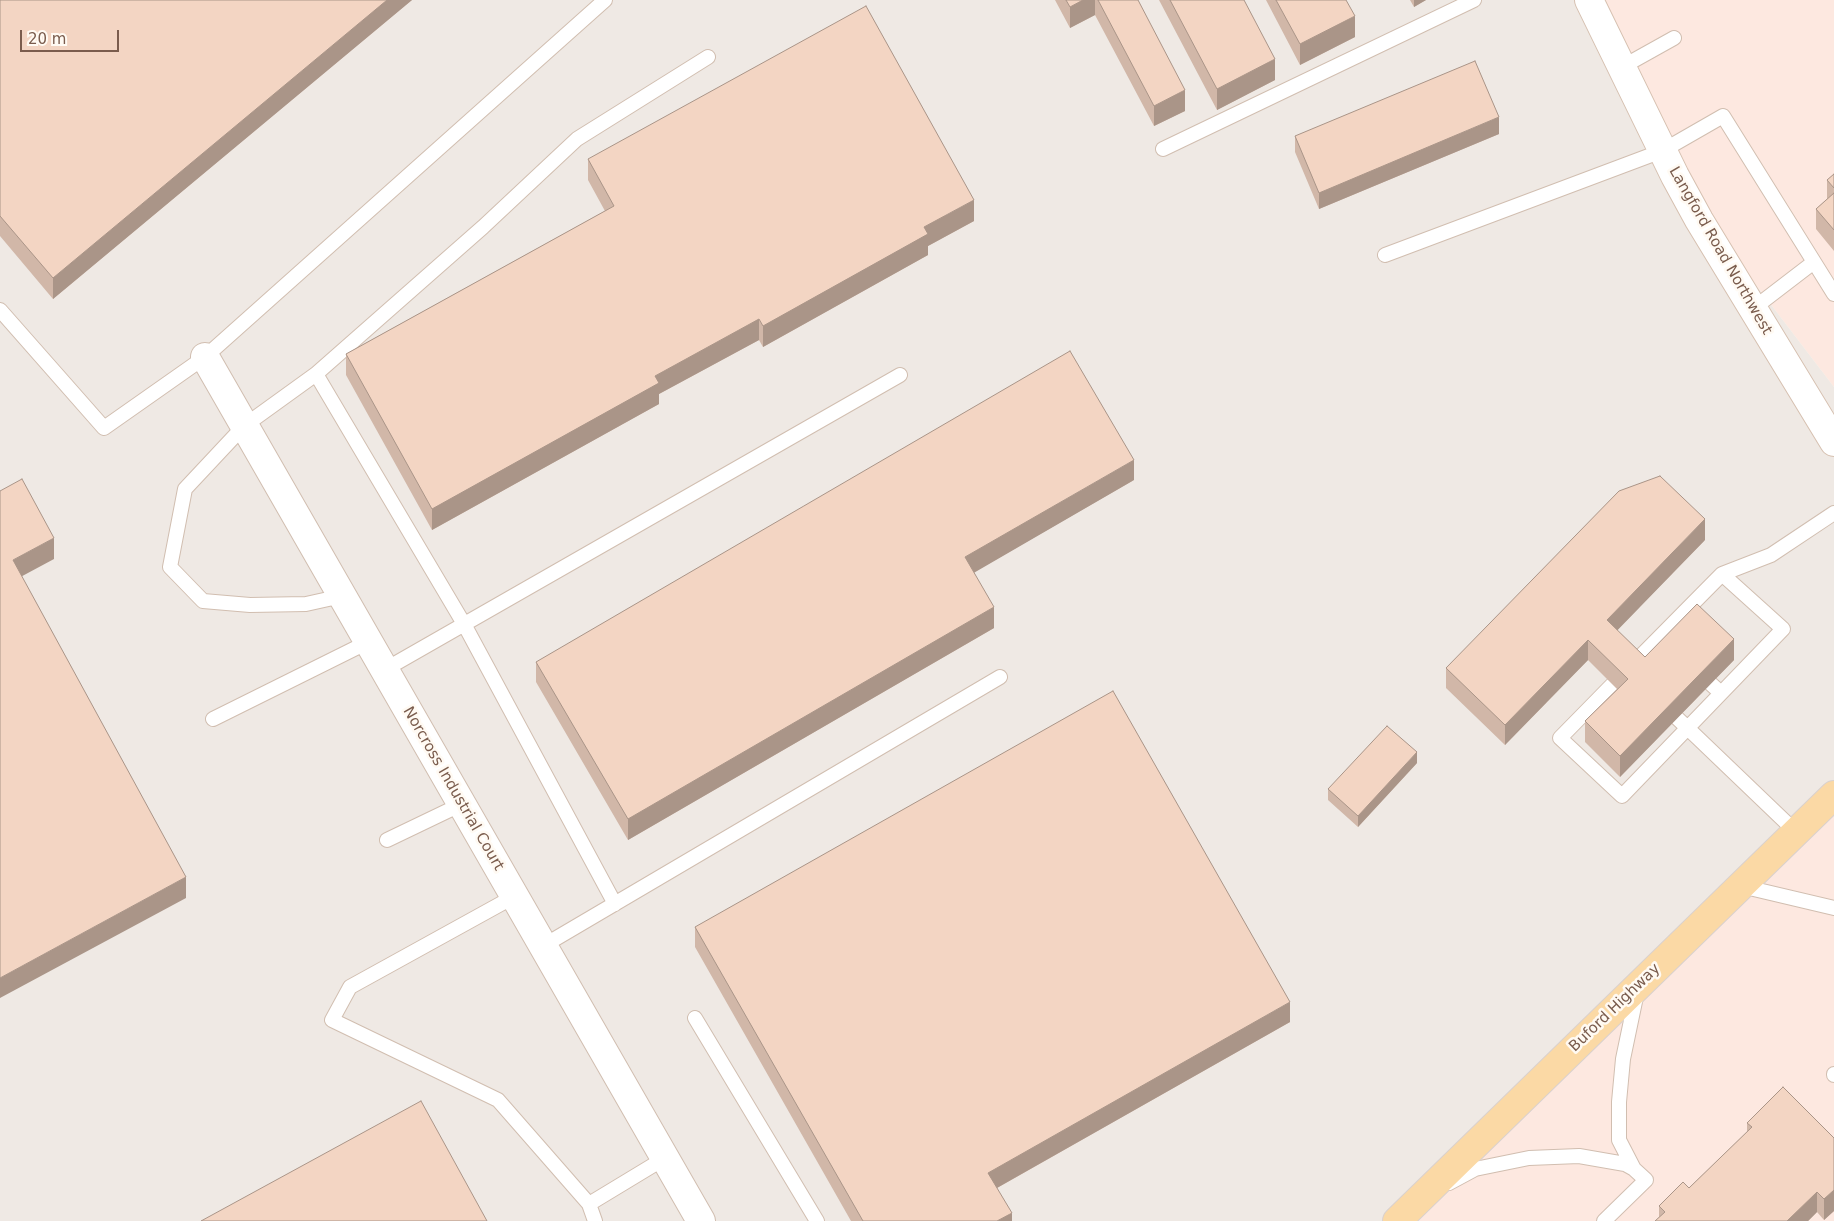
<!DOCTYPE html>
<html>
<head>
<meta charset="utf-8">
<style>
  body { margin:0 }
  #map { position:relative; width:1834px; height:1221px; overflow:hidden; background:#fdf6ec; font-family:"DejaVu Sans",sans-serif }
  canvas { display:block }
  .scale { position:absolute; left:20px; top:30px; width:99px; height:22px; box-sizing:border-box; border:2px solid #7a5c4d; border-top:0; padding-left:6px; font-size:15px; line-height:18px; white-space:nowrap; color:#7a5c4d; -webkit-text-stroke:4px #fffaf3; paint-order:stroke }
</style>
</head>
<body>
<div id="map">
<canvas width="1834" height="1221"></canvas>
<div class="scale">20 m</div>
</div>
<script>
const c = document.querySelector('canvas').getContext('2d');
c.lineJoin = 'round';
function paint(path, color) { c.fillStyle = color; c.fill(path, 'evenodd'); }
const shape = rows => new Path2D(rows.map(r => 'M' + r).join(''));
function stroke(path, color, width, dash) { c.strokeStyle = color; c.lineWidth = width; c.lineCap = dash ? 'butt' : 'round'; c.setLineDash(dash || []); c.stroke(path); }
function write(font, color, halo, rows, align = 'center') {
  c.font = font + ' "DejaVu Sans",sans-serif'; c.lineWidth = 5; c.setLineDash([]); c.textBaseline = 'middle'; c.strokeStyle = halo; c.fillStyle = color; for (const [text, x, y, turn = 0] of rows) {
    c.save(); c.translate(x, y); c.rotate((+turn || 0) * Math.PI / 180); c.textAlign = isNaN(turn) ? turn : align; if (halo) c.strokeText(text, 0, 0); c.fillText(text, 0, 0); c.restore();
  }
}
const commercial = shape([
  [1578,0,1834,0,1834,387,1652,149],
  [1834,806,1834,1221,1388,1221]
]);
const industrial = shape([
  [0,0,1578,0,1652,149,1834,387,1834,806,1388,1221,0,1221]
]);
const lane = shape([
  [1622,67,1674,38],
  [1163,149,1474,0],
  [1385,255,1662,151,1723,116,1834,294],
  [1754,308,1814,262],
  [0,310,104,428,205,357,605,0],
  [316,374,244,426,185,489,170,567,203,601,250,605,306,604,342,596],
  [1632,665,1722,574,1771,555,1834,513],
  [384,670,900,375],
  [1711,684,1721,693],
  [1612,685,1560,738,1622,796,1783,629,1722,574],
  [1677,718,1796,832],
  [213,719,368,642],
  [387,840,462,804],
  [1741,886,1834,908],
  [515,896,350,987,332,1020,498,1100,589,1204],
  [615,904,464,624,316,374,483,227,577,139,708,57],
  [543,946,1000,677],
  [695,1018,817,1221],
  [1834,1074,1834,1075],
  [1634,1169,1619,1140,1619,1102,1623,1059,1637,992],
  [1449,1183,1475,1169,1529,1158,1579,1156,1625,1164,1634,1169,1646,1180,1604,1221],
  [595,1221,589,1204,665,1158]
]);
const street = shape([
  [205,357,701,1221]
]);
const secondary = shape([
  [1589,0,1675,176,1699,220,1834,442]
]);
const primary = shape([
  [1397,1221,1834,795]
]);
const wall = shape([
  [0,0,412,0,53,299,0,236],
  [1055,0,1138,0,1185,111,1154,126,1095,15,1070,28],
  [1159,0,1244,0,1275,80,1217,110],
  [1266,0,1346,0,1355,37,1300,65],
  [1410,0,1426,0,1414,7],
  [1499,134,1319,209,1295,152,1295,136],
  [588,159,974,221,928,246,928,255,763,347,759,340,659,394,659,404,432,530,346,375,346,354,605,211,588,180],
  [1834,174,1834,251,1816,229,1816,209,1827,199,1827,180],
  [1134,480,974,572,994,628,628,840,536,682,536,662],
  [1705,540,1617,630,1645,657,1734,660,1620,777,1585,742,1585,721,1617,689,1588,660,1505,745,1446,688,1446,668],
  [1417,763,1358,827,1328,800,1328,789],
  [695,927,1290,1022,997,1188,1012,1221,851,1221,695,947],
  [1747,1123,1834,1138,1834,1211,1824,1220,1817,1212,1808,1221,1655,1221,1659,1217,1659,1206,1689,1188,1747,1132]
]);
const shadedWall = shape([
  [387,0,412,0,53,299,53,278],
  [1083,0,1095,0,1095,15,1070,28,1070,7],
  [1414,0,1426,0,1414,7],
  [1355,16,1355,37,1300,65,1300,44],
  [1275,59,1275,80,1217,110,1217,89],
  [1185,90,1185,111,1154,126,1154,106],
  [1499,117,1499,134,1319,209,1319,193],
  [974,200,974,221,928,246,928,255,763,347,763,326,924,227],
  [759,319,759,340,659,394,659,404,432,530,432,509,655,376],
  [1134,460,1134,480,965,578,965,557],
  [1705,519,1705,540,1607,641,1607,620],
  [54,538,54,559,13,581,13,560],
  [994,607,994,628,628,840,628,819],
  [1734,639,1734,660,1620,777,1620,756],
  [1588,640,1588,660,1505,745,1505,725],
  [1417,752,1417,763,1358,827,1358,816],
  [186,877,186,898,0,998,0,978],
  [1290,1002,1290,1022,988,1193,988,1173],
  [1834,1190,1834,1211,1824,1220,1824,1199],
  [1817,1192,1817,1212,1808,1221,1787,1221],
  [1012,1213,1012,1221,997,1221]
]);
const building = shape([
  [0,0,387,0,53,278,0,216,0,0],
  [1066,0,1083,0,1070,7,1066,0],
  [1098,0,1138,0,1185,90,1154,106,1098,0],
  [1170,0,1244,0,1275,59,1217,89,1170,0],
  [1276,0,1346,0,1355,16,1300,44,1276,0],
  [866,6,974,200,924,227,928,234,763,326,759,319,697,353,655,376,659,383,432,509,346,354,614,206,588,159,866,6],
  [1475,61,1499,117,1319,193,1295,136,1475,61],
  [1834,174,1834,188,1827,180,1834,174],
  [1834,193,1834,230,1816,209,1834,193],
  [1070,351,1134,460,965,557,994,607,628,819,536,662,1070,351],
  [1660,476,1705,519,1607,620,1645,657,1697,604,1734,639,1620,756,1585,721,1628,679,1588,640,1505,725,1446,668,1619,491,1660,476],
  [22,479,54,538,13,560,186,877,0,978,0,491,22,479],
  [1113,691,1290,1002,988,1173,1012,1213,997,1221,863,1221,695,927,1113,691],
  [1387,726,1417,752,1358,816,1328,789,1387,726],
  [1783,1087,1834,1138,1834,1190,1824,1199,1817,1192,1787,1221,1655,1221,1665,1212,1659,1206,1683,1182,1689,1188,1752,1127,1747,1123,1783,1087],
  [421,1101,487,1221,201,1221,421,1101]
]);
const streetNames = [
  ["Langford Road Northwest",1720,251,60],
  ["Norcross Industrial Court",453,789,60],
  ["Buford Highway",1615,1008,-44]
];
paint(commercial, '#fde8e0');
paint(industrial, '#efe9e4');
stroke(lane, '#d1beb0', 16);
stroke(street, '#d1beb0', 30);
stroke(secondary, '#d6c0b0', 30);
stroke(primary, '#dad1cd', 30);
stroke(lane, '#fff', 14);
stroke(street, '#fff', 28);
stroke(secondary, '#fff', 28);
stroke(primary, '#fbd9a5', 28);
paint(wall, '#d1b7a8');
paint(shadedWall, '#aa9588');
paint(building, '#f3d5c3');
stroke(building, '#aa9588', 1);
write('15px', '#7a5c4d', '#fffaf3', streetNames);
</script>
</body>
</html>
